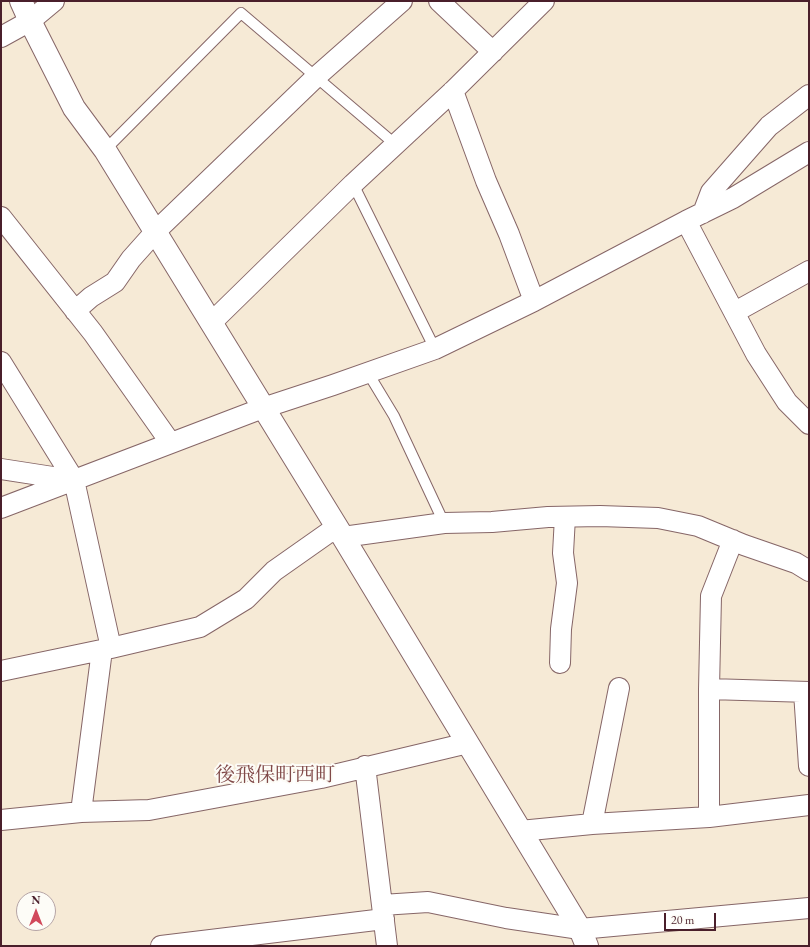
<!DOCTYPE html>
<html>
<head>
<meta charset="utf-8">
<style>
  body { margin:0 }
  #map { position:relative; width:810px; height:947px; overflow:hidden; background:#f6ead6; font-family:"EB Garamond",serif }
  canvas { display:block }
  .frame { position:absolute; inset:0; border:2px solid #4a1f2b; pointer-events:none }
  .north { position:absolute; left:16px; top:891px; width:40px; height:40px; box-sizing:border-box; background:#fdfcf7; border:1px solid #b5a4a5; border-radius:50%; rotate:0deg; font-size:11px; font-weight:700; line-height:16px; text-align:center; color:#4a1f2b }
  .north::after { content:''; display:block; margin:auto; width:14px; height:18px; background:#d1495b; clip-path:polygon(50% 0,100% 100%,50% 72%,0 100%) }
  .scale { position:absolute; left:664px; top:913px; width:52px; height:18px; box-sizing:border-box; border:2px solid #4a1f2b; border-top:0; padding-left:5px; font-size:12px; line-height:14px; white-space:nowrap; color:#4a1f2b; -webkit-text-stroke:3px #fdfcf7; paint-order:stroke }
</style>
</head>
<body>
<div id="map">
<canvas width="810" height="947"></canvas>
<div class="frame"></div>
<div class="north">N</div>
<div class="scale">20 m</div>
</div>
<script>
const c = document.querySelector('canvas').getContext('2d');
c.lineJoin = 'round';
const shape = rows => new Path2D(rows.map(r => 'M' + r).join(''));
function stroke(path, color, width, dash) { c.strokeStyle = color; c.lineWidth = width; c.lineCap = dash ? 'butt' : 'round'; c.setLineDash(dash || []); c.stroke(path); }
function write(font, color, halo, rows, align = 'center') {
  c.font = font + ' "EB Garamond","Noto Serif JP",serif'; c.lineWidth = 4; c.setLineDash([]); c.textBaseline = 'middle'; c.strokeStyle = halo; c.fillStyle = color; for (const [text, x, y, turn = 0] of rows) {
    c.save(); c.translate(x, y); c.rotate((+turn || 0) * Math.PI / 180); c.textAlign = isNaN(turn) ? turn : align; if (halo) c.strokeText(text, 0, 0); c.fillText(text, 0, 0); c.restore();
  }
}
const lane = shape([
  [105,150,241,13,396,145],
  [353,184,435,349],
  [368,373,394,416,444,523]
]);
const street = shape([
  [439,1,493,52],
  [1,37,30,21,54,1],
  [453,91,486,181,509,234,534,301],
  [703,213,711,192,769,126,809,95],
  [1,217,93,333,170,442],
  [686,221,756,354,787,402,809,424],
  [75,311,91,297,115,282,131,259,156,231,317,76,402,1],
  [735,312,809,271],
  [211,323,353,184,453,91,544,1],
  [1,362,74,480,111,648],
  [1,469,72,480],
  [1,508,263,408,333,385,435,349,534,301,686,221,733,198,809,152],
  [343,537,444,523,492,522,548,517,600,516,658,518,698,526,744,545,796,563,809,571],
  [560,663,561,629,567,583,563,553,565,517],
  [1,671,111,648,200,627,246,599,274,571,328,533,338,531],
  [709,689,809,692],
  [804,692,809,766],
  [365,766,387,946],
  [81,812,102,650],
  [709,817,709,689,711,596,733,540],
  [1,820,81,812,149,810,321,778,468,743],
  [592,824,619,688],
  [520,831,592,824,709,817,809,805],
  [382,905,428,902,506,918,580,929,809,908],
  [161,946,384,919]
]);
const secondary = shape([
  [21,1,30,21,74,108,105,150,343,537,580,929,587,946]
]);
const quarterNames = [
  ["後飛保町西町",275,776]
];
stroke(lane, '#866667', 12);
stroke(street, '#866667', 22);
stroke(secondary, '#866667', 24);
stroke(lane, '#fff', 10);
stroke(street, '#fff', 20);
stroke(secondary, '#fff', 22);
write('20px', '#804948', '#fdfcf7', quarterNames);
</script>
</body>
</html>
